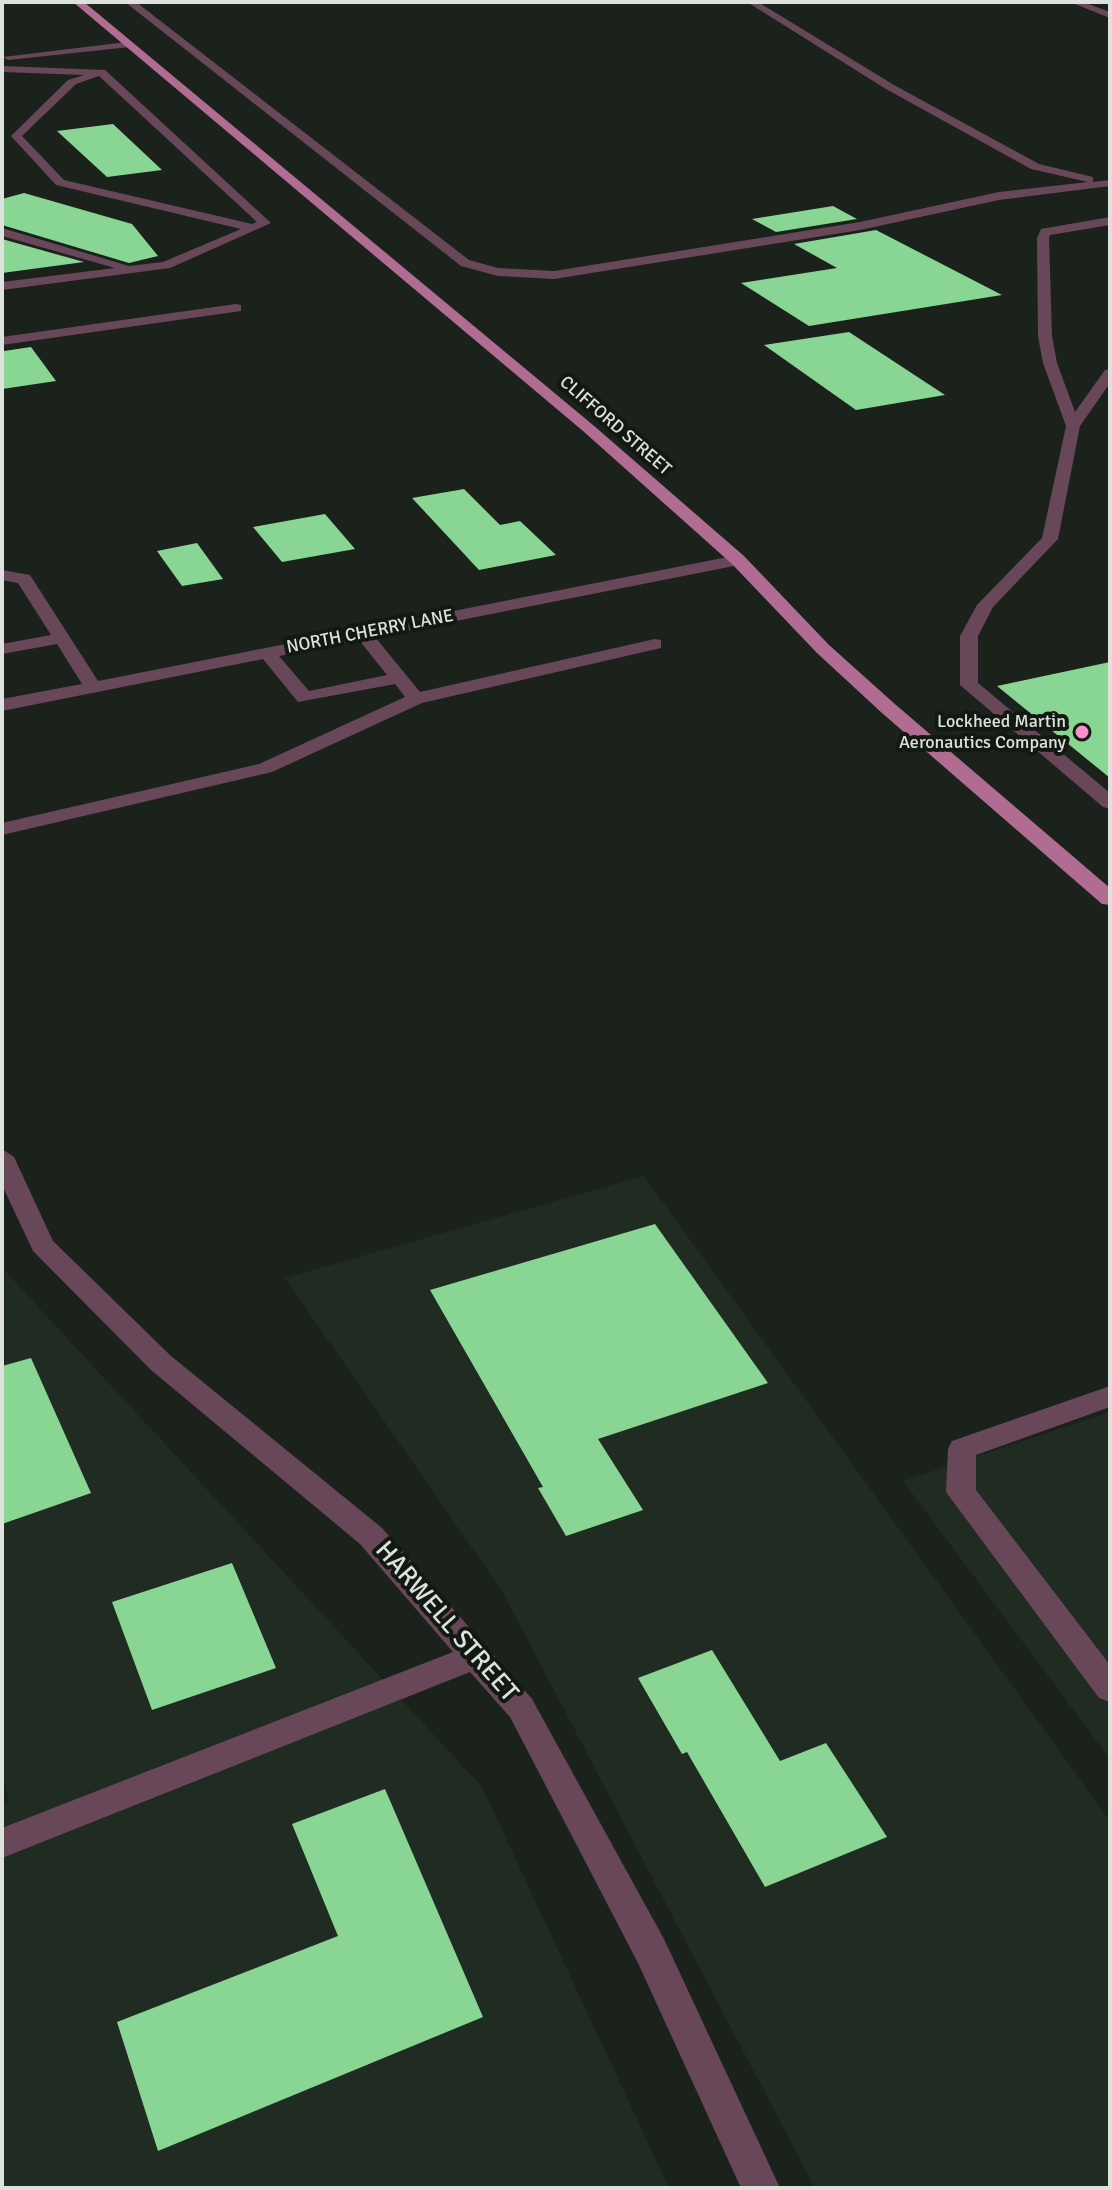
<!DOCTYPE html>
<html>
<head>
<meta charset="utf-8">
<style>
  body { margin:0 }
  #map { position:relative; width:1112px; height:2190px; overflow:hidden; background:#1b221c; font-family:Signika,sans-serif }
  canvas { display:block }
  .frame { position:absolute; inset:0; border:4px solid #dde2dd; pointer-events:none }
</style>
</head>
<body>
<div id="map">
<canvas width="1112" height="2190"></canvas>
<div class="frame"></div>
</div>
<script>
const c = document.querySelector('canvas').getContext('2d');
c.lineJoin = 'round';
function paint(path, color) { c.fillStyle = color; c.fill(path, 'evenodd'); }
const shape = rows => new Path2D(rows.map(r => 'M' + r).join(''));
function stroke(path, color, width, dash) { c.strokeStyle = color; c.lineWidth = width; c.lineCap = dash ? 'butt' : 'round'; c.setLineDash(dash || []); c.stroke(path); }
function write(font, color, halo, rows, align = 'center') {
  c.font = font + ' Signika,sans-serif'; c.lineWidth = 8; c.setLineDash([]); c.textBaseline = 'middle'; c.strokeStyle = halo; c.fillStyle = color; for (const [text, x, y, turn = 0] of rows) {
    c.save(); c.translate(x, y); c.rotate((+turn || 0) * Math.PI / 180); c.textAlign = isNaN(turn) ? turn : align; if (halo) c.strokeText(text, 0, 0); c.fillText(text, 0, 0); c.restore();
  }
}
const built = shape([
  [644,1176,1110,1821,1110,2188,815,2188,502,1591,285,1278],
  [5,1271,482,1787,669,2188,2,2188,2,1804,9,1801,2,1771],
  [1110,1412,1110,1759,903,1481]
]);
const building = shape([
  [113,124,162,170,107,177,57,131],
  [24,193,132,224,158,256,129,263,2,225,2,199],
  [833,206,857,219,776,232,752,219],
  [876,230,1002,295,809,326,741,283,837,268,794,244],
  [2,239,84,262,2,273],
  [849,332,945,395,856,410,764,345],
  [31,347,56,381,2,389,4,351],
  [464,489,500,525,520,521,556,555,479,570,412,498],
  [325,514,355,549,282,562,253,527],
  [197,543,223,579,182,586,157,551],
  [1110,662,1110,778,997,686],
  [655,1224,768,1383,598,1439,643,1510,566,1536,538,1488,543,1487,430,1290],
  [31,1358,91,1493,2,1524,2,1366],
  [232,1563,276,1668,152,1710,112,1602],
  [712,1650,780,1761,826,1743,887,1837,765,1887,687,1752,682,1754,638,1678],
  [385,1789,483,2017,158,2151,117,2022,338,1936,292,1824]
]);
const minor = shape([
  [125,2,136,2,469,260,498,268,554,271,860,222,999,192,1088,182,1031,169,886,89,747,2,758,2,894,85,1039,164,1093,177,1093,182,1110,180,1110,186,999,200,860,230,554,279,498,276,461,266,125,2],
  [1070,2,1083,2,1110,12,1110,18,1070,2],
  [127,42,130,47,8,60,3,57,127,42],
  [2,66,105,70,271,223,170,268,2,290,2,282,115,268,2,236,2,228,129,266,163,262,241,229,56,185,11,136,68,80,84,75,2,72,2,66],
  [99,76,257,222,252,224,64,180,22,136,76,84,99,76],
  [1110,217,1110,225,1050,235,1049,238,1052,336,1057,363,1075,412,1105,370,1110,369,1110,383,1080,426,1058,539,993,607,978,636,978,683,1110,793,1110,809,1103,807,960,685,960,636,977,605,1042,538,1066,426,1043,363,1038,336,1037,238,1041,229,1110,217],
  [236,304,241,305,241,311,2,345,2,337,236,304],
  [738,555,744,556,744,564,375,637,420,692,655,639,661,640,661,648,422,703,272,772,2,835,2,823,259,764,405,697,395,684,298,702,263,659,2,711,2,699,82,684,57,644,2,654,2,644,51,635,18,583,2,580,2,570,30,575,98,681,738,555],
  [359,640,387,675,309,691,279,656,359,640],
  [2,1149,14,1157,53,1241,171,1356,382,1528,532,1699,664,1939,780,2188,741,2188,638,1963,510,1717,470,1672,2,1858,2,1828,453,1652,360,1544,151,1370,33,1251,2,1185,2,1149],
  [1110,1386,1110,1407,976,1455,976,1490,1110,1665,1110,1702,1099,1698,946,1492,948,1449,952,1441,1110,1386]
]);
const major = shape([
  [73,2,84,2,593,425,744,556,829,645,896,705,1110,888,1110,905,1102,904,882,713,817,653,732,564,583,431,73,2]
]);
const markers = [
  [1082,732,8,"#f890cb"]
];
const farStreetnames = [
  ["CLIFFORD STREET",615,426,41],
  ["NORTH CHERRY LANE",370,632,-11]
];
const farPoinames = [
  ["Lockheed Martin",1066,722],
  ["Aeronautics Company",1066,743]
];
const nearStreetnames = [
  ["HARWELL STREET",446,1622,49]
];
paint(built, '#202c22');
paint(building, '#89d594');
paint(minor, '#684759');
paint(major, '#b16c92');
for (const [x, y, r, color] of markers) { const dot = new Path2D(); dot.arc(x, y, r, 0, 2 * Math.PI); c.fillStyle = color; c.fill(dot); stroke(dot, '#121912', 3); }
write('18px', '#dde2dd', '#121912', farStreetnames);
write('18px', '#dde2dd', '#121912', farPoinames, 'right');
write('26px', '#dde2dd', '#121912', nearStreetnames);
</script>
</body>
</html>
